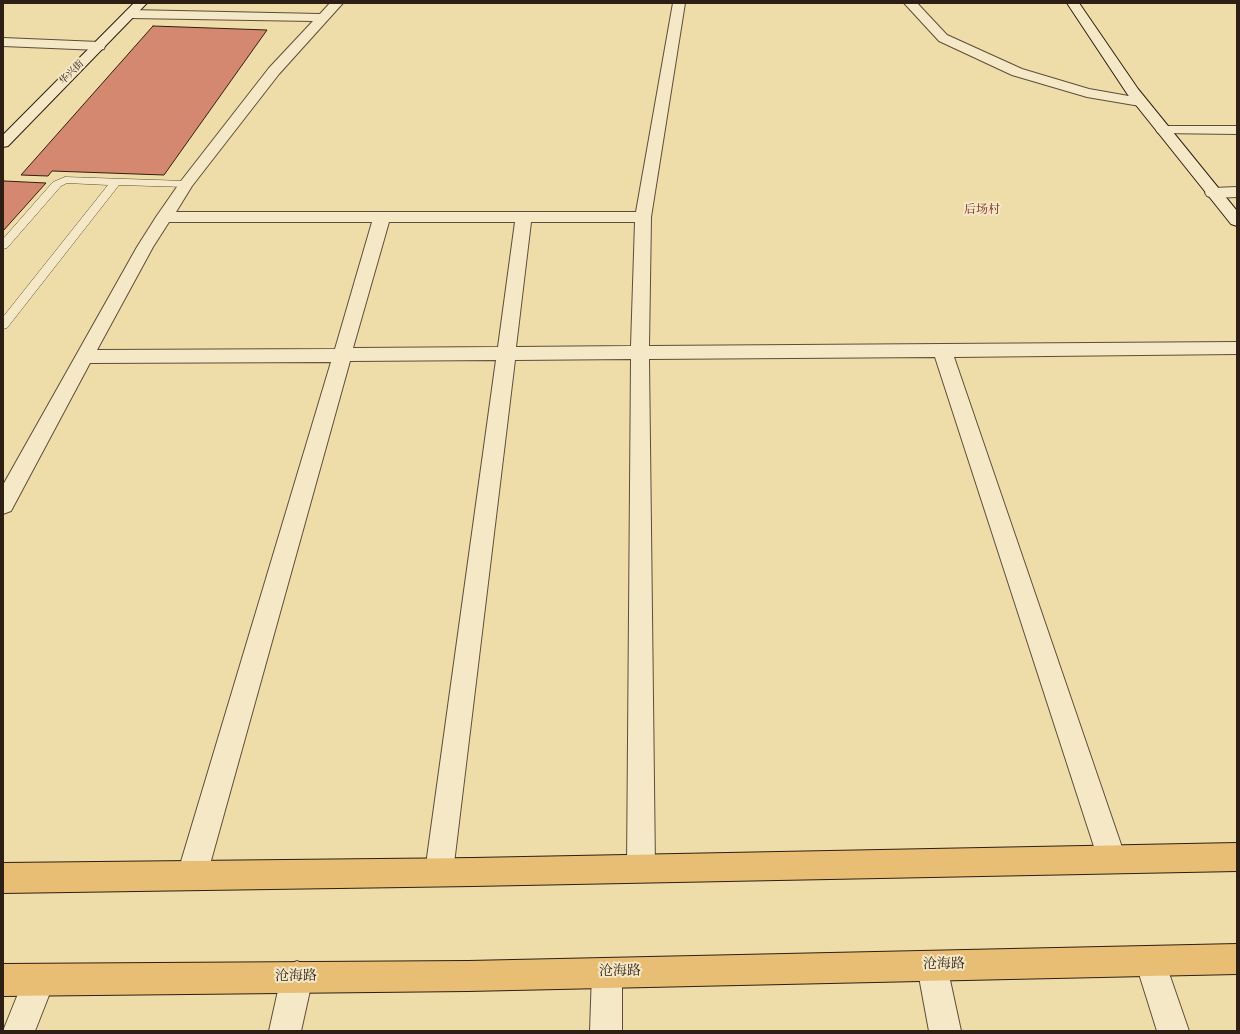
<!DOCTYPE html>
<html>
<head>
<meta charset="utf-8">
<style>
  body { margin:0 }
  #map { position:relative; width:1240px; height:1034px; overflow:hidden; background:#eedca9; font-family:"IM FELL Double Pica",serif }
  canvas { display:block }
  .frame { position:absolute; inset:0; border:4px solid #2e1f14; pointer-events:none }
</style>
</head>
<body>
<div id="map">
<canvas width="1240" height="1034"></canvas>
<div class="frame"></div>
</div>
<script>
const c = document.querySelector('canvas').getContext('2d');
c.lineJoin = 'round';
function paint(path, color) { c.fillStyle = color; c.fill(path, 'evenodd'); }
const shape = rows => new Path2D(rows.map(r => 'M' + r).join(''));
function stroke(path, color, width, dash) { c.strokeStyle = color; c.lineWidth = width; c.lineCap = dash ? 'butt' : 'round'; c.setLineDash(dash || []); c.stroke(path); }
function write(font, color, halo, rows, align = 'center') {
  c.font = font + ' "IM FELL Double Pica","Noto Serif SC",serif'; c.lineWidth = 4; c.setLineDash([]); c.textBaseline = 'middle'; c.strokeStyle = halo; c.fillStyle = color; for (const [text, x, y, turn = 0] of rows) {
    c.save(); c.translate(x, y); c.rotate((+turn || 0) * Math.PI / 180); c.textAlign = isNaN(turn) ? turn : align; if (halo) c.strokeText(text, 0, 0); c.fillText(text, 0, 0); c.restore();
  }
}
const building = shape([
  [153,26,267,30,164,175,52,171,48,176,21,175,153,26],
  [4,181,46,183,3,231,3,182,4,181]
]);
const lane = shape([
  [65,177,186,181,191,184,186,187,119,185,7,328,3,329,3,317,108,185,67,183,61,186,7,248,3,249,3,239,53,182,65,177]
]);
const street = shape([
  [330,3,343,3,279,74,192,186,176,212,636,212,673,3,685,3,651,217,649,346,1237,342,1237,354,954,357,1126,859,1122,869,1112,873,1102,869,1098,859,935,357,649,359,655,868,651,878,641,882,631,878,627,868,631,359,515,360,453,872,449,882,439,886,429,882,425,872,496,360,350,361,207,875,202,885,192,890,182,885,177,875,331,362,90,363,11,511,3,514,3,485,137,247,156,217,181,181,269,68,313,21,130,18,126,17,124,14,126,11,130,10,320,14,330,3],
  [169,222,372,222,335,349,97,350,153,247,169,222],
  [389,222,515,222,498,347,353,348,389,222],
  [531,222,635,222,631,346,516,347,531,222],
  [904,3,917,3,947,35,1022,69,1089,89,1140,98,1145,99,1147,102,1145,105,1140,106,1087,97,1012,75,939,41,904,3],
  [3,38,99,42,104,43,105,46,104,49,99,50,3,46,3,38],
  [1163,126,1237,126,1237,134,1158,133,1156,130,1158,127,1163,126],
  [1237,187,1237,197,1213,198,1207,196,1205,193,1207,190,1213,188,1237,187],
  [1150,946,1161,950,1189,1031,1157,1031,1135,961,1139,950,1150,946],
  [932,951,943,955,947,966,961,1031,929,1031,917,966,921,955,932,951],
  [607,958,618,962,622,973,622,1031,590,1031,592,973,596,962,607,958],
  [297,961,308,966,313,977,301,1031,269,1031,281,977,286,966,297,961],
  [39,964,50,969,55,980,35,1031,3,1031,28,969,39,964]
]);
const secondary = shape([
  [134,3,147,3,8,146,3,147,3,135,134,3],
  [1067,3,1079,3,1138,89,1237,211,1237,226,1231,224,1128,95,1067,3]
]);
const primary = shape([
  [1237,843,1237,871,473,886,3,893,3,863,473,858,1237,843],
  [1237,944,1237,974,468,991,3,996,3,964,468,961,1237,944]
]);
const farStreetnames = [
  ["华兴街",72,73,-45]
];
const farQuarternames = [
  ["后场村",982,210]
];
const nearStreetnames = [
  ["沧海路",944,965,-1],
  ["沧海路",620,972,-1],
  ["沧海路",296,977,-1]
];
paint(building, '#d58870');
stroke(building, '#2e1f14', 1);
stroke(lane, '#5e4e39', 1);
stroke(street, '#5e4e39', 2);
stroke(secondary, '#2e1f14', 2);
stroke(primary, '#2e1f14', 2);
paint(lane, '#f4e8c7');
paint(street, '#f4e8c7');
paint(secondary, '#f4e8c7');
paint(primary, '#e7be74');
write('10px', '#2e1f14', '#f4e8c7', farStreetnames);
write('12px', '#7a1f14', '#f4e8c7', farQuarternames);
write('14px', '#2e1f14', '#f4e8c7', nearStreetnames);
</script>
</body>
</html>
